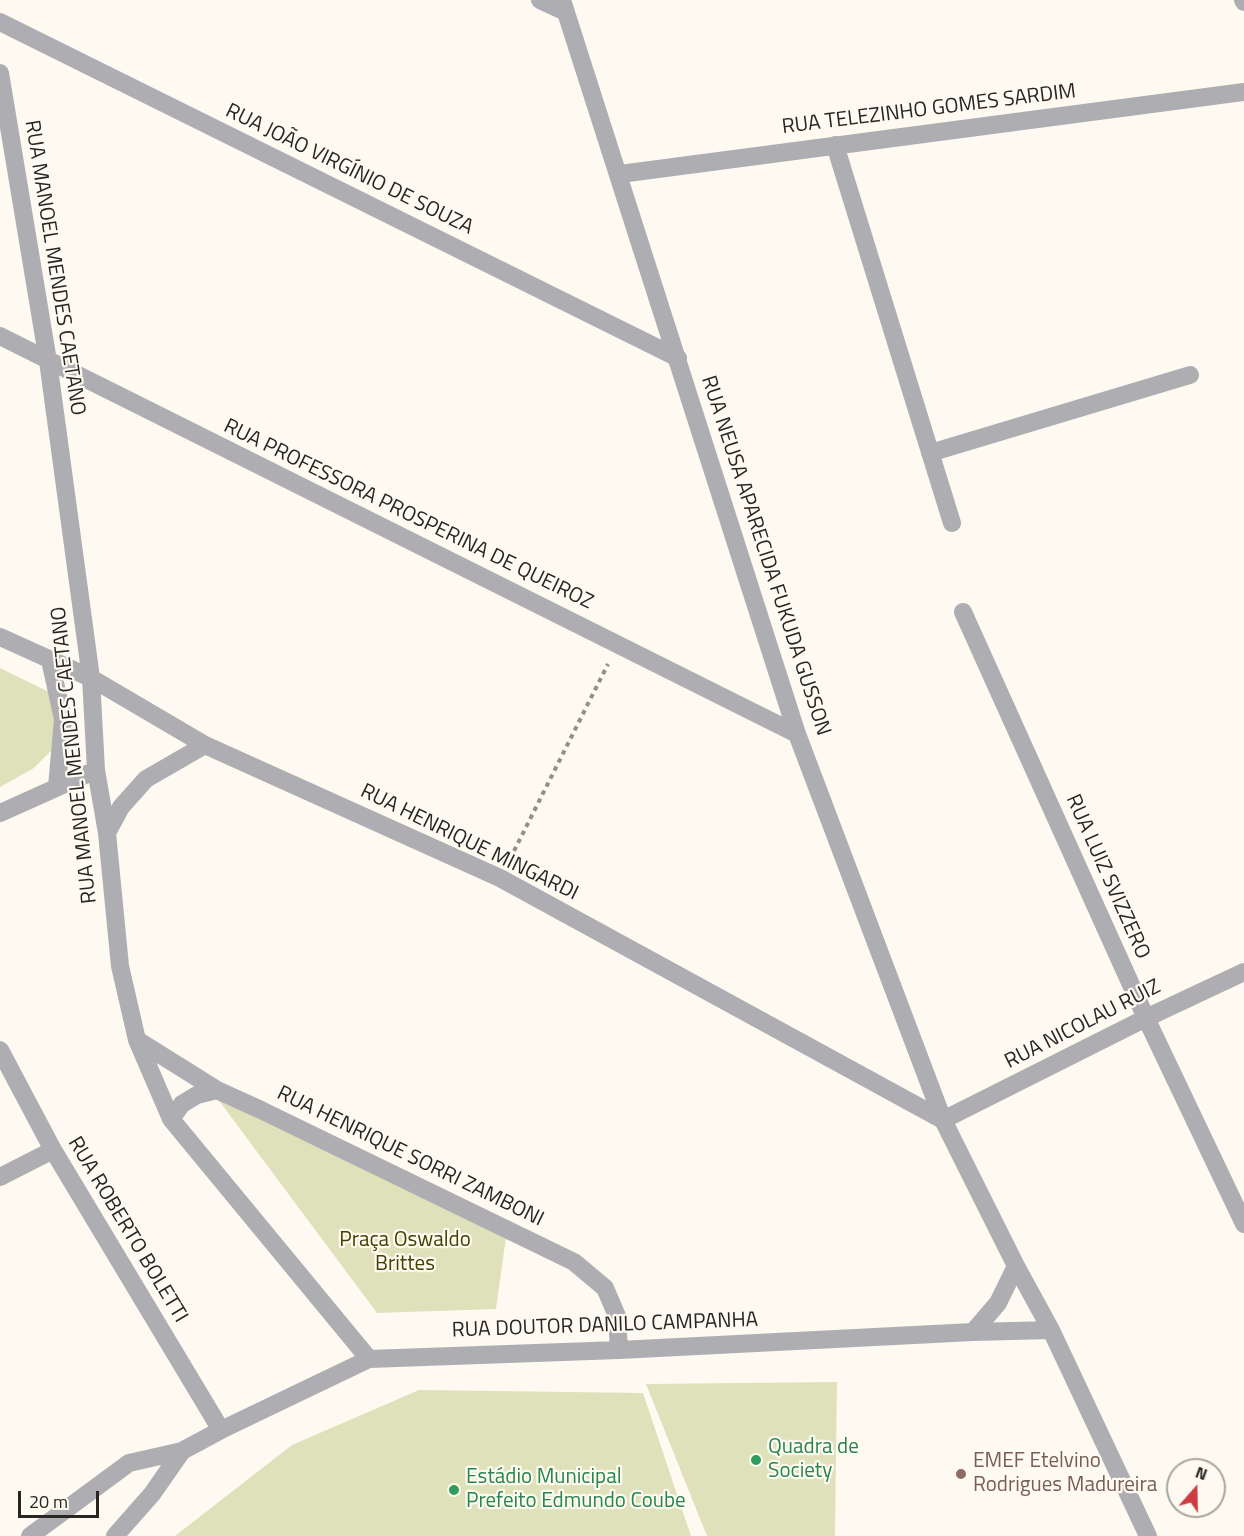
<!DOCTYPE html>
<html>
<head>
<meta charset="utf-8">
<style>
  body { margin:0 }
  #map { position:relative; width:1244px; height:1536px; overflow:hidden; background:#fefaf2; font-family:"Titillium Web",sans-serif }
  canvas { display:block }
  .north { position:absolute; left:1166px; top:1458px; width:60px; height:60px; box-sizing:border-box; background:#fefaf2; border:2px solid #a8a59f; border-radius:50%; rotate:20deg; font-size:16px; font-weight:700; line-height:24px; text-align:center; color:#282623 }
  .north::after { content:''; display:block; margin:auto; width:21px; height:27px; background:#cc3c43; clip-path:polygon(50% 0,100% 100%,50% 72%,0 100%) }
  .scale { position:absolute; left:18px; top:1491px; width:81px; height:27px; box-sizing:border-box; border:3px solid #282623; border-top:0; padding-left:8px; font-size:18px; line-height:21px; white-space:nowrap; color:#282623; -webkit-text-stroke:4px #fefaf2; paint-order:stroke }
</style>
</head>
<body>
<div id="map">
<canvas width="1244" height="1536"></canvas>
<div class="north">N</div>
<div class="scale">20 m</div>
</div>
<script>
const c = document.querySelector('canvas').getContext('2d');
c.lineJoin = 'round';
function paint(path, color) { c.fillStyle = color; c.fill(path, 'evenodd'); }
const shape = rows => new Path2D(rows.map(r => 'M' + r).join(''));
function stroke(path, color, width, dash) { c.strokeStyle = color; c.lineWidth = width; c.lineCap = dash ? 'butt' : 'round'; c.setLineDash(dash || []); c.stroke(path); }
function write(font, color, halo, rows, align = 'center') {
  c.font = font + ' "Titillium Web",sans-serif'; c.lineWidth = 4.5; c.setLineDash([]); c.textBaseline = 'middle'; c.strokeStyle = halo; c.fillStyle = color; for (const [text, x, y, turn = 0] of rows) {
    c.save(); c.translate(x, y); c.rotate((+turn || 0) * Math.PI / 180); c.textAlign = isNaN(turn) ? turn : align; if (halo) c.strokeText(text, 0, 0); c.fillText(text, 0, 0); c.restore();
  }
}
const green = shape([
  [0,668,49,692,61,714,57,745,34,768,0,787],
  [217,1098,506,1237,496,1309,377,1313],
  [837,1382,835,1536,707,1536,646,1384],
  [419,1390,643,1393,691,1536,175,1536,292,1445]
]);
const path = shape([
  [510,859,608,664]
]);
const minor = shape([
  [540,0,566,12],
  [562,0,797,734,943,1120,1016,1266,1051,1330,1148,1536],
  [1243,0,1244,2],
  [0,22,678,358],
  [0,73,48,361,91,678,96,770,107,833,120,966,137,1040,171,1119,369,1359],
  [835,145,952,523],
  [620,174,1244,92],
  [0,336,797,734],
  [930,453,1190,375],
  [963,612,1146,1018,1244,1224],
  [0,637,91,678,205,745,500,878,943,1120],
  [50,660,63,719,57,787],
  [0,813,96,770],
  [107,833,121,807,146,779,205,745],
  [137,1040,217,1090,261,1110,574,1262,605,1288,617,1316,619,1350],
  [0,1050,53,1150,221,1430],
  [171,1119,182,1104,197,1095,217,1090],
  [943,1120,1146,1018,1244,972],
  [0,1177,53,1150],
  [973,1332,998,1303,1016,1266],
  [30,1536,129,1463,182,1451,221,1430,369,1359,619,1350,973,1332,1051,1330],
  [115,1536,152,1494,182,1451]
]);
const markers = [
  [756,1460,6,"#2e9e5b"],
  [961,1474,6,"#8d6e63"],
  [454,1490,6,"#2e9e5b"]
];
const streetNames = [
  ["RUA TELEZINHO GOMES SARDIM",929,110,-7],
  ["RUA JOÃO VIRGÍNIO DE SOUZA",349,170,26],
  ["RUA MANOEL MENDES CAETANO",54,268,81],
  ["RUA PROFESSORA PROSPERINA DE QUEIROZ",408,515,26],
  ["RUA NEUSA APARECIDA FUKUDA GUSSON",765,556,72],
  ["RUA MANOEL MENDES CAETANO",75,755,-96],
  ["RUA HENRIQUE MINGARDI",469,843,26],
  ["RUA LUIZ SVIZZERO",1107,877,66],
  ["RUA NICOLAU RUIZ",1083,1025,-27],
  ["RUA HENRIQUE SORRI ZAMBONI",410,1157,26],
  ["RUA ROBERTO BOLETTI",127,1230,59],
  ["RUA DOUTOR DANILO CAMPANHA",605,1326,-2]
];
const parkNames = [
  ["Praça Oswaldo",405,1241],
  ["Brittes",405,1265]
];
const leisureNames = [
  ["Quadra de",768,1448],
  ["Society",768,1472],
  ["Estádio Municipal",466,1478],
  ["Prefeito Edmundo Coube",466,1502]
];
const educationNames = [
  ["EMEF Etelvino",973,1462],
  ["Rodrigues Madureira",973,1486]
];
paint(green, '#dfe1ba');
stroke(path, '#928f8a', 4, [4.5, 4.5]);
stroke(minor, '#aeadb1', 18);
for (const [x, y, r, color] of markers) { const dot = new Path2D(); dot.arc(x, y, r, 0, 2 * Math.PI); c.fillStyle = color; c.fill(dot); stroke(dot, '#fefaf2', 2); }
write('21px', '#282623', '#fefaf2', streetNames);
write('21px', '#424200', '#fefaf2', parkNames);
write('21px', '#27864d', '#fefaf2', leisureNames, 'left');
write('21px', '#785e54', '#fefaf2', educationNames, 'left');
</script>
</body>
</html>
